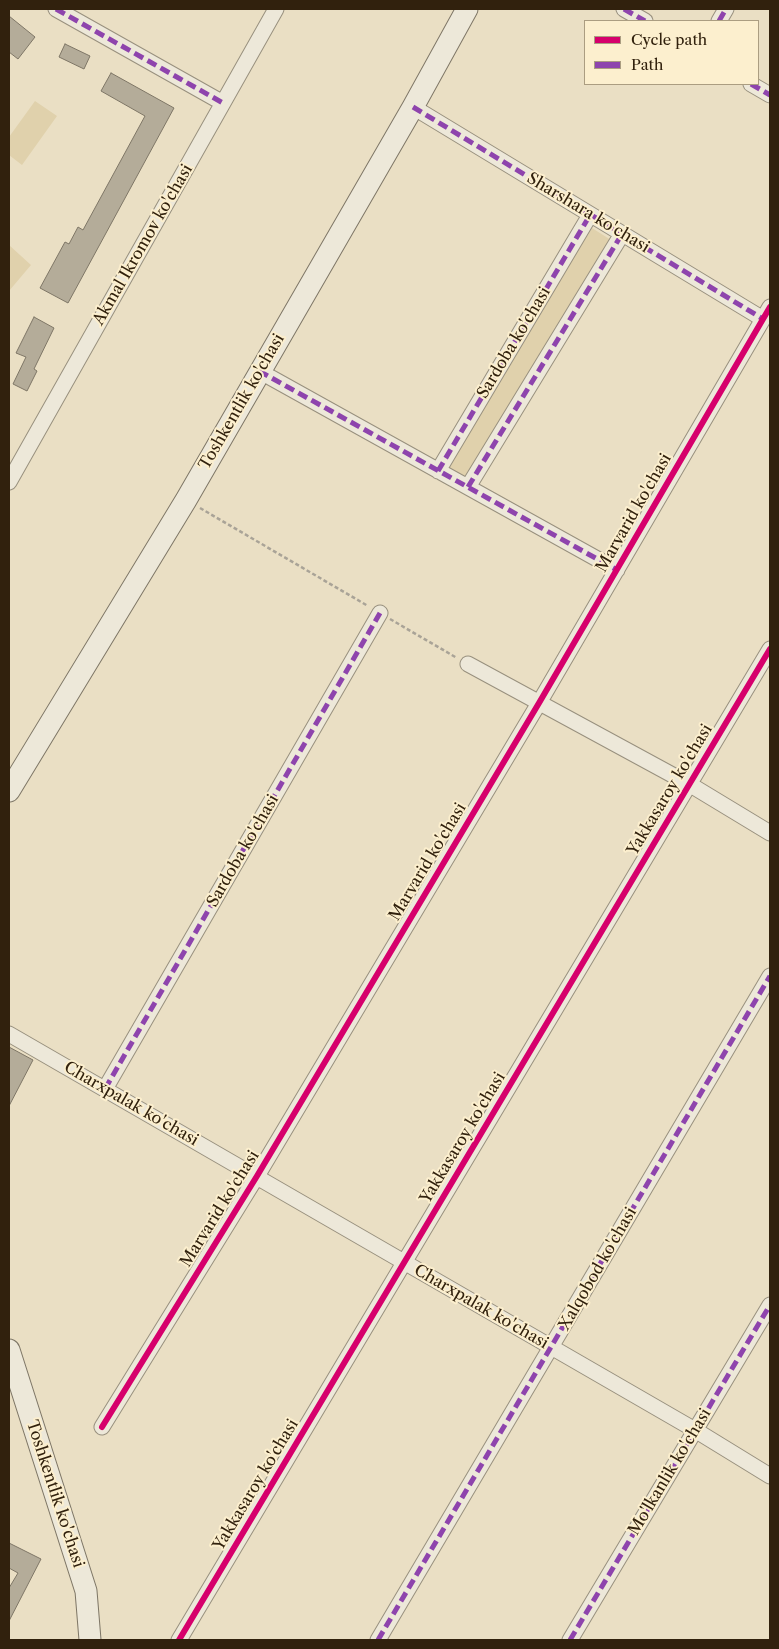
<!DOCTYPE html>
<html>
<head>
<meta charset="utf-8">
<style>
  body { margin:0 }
  #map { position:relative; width:779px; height:1649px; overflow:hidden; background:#eadfc4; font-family:"Libre Caslon Text",serif }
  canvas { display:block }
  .frame { position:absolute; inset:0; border:10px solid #31210d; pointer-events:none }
  .legend { position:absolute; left:584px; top:20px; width:175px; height:65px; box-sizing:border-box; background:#fcefce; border:1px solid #ab9d81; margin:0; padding:6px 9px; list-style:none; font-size:15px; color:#31210d }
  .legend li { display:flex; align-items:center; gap:10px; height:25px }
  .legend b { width:25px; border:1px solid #ab9d81 }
</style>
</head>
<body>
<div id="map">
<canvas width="779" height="1649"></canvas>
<div class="frame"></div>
<ul class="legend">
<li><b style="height:6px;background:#d6006c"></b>Cycle path</li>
<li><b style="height:6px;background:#8e44ad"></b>Path</li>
</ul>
</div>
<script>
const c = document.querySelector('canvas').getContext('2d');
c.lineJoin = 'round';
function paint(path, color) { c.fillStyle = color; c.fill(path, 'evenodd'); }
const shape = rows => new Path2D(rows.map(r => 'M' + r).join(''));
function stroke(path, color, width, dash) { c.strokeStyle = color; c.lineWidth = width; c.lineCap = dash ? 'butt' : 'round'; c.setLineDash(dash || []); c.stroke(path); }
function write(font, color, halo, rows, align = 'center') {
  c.font = font + ' "Libre Caslon Text",serif'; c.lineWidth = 4; c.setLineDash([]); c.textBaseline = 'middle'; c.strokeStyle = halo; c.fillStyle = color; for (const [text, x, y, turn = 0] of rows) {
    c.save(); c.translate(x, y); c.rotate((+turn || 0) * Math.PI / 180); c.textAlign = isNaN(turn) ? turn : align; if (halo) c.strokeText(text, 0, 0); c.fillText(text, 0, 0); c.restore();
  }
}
const green = shape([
  [35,101,57,116,22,165,9,155,9,137],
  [592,228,611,240,465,477,447,466],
  [9,245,31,265,9,291]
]);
const building = shape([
  [9,16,35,37,18,59,9,52,9,16],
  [65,44,90,56,84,69,59,57,65,44],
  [111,73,174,108,68,303,40,288,65,242,69,244,78,227,83,230,145,116,101,91,111,73],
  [34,317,54,328,34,369,37,371,27,391,13,384,26,357,16,353,34,317],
  [9,1047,33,1060,9,1106,9,1047],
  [9,1543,41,1559,9,1621,9,1588,18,1573,9,1568,9,1543]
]);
const path = shape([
  [200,508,368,606],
  [390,619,457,658]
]);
const minor = shape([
  [56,9,223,103],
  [624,9,645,21],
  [719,21,726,9],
  [751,84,770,95],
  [413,107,763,319],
  [259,371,617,570],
  [438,471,590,215],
  [9,482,276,9],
  [468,487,622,234],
  [468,664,689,784,770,833],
  [9,1034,695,1430,770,1476],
  [105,1089,380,613],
  [102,1427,257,1176,539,703,770,307],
  [179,1640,770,649],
  [378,1640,770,976],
  [570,1640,770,1305]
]);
const secondary = shape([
  [9,791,186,500,413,107,467,9],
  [9,1350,86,1591,90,1640]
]);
const quiet = shape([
  [56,9,223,103],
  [624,9,645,21],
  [719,21,726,9],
  [751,84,770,95],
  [413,107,763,319],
  [259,371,617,570],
  [438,471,590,215],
  [468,487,622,234],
  [105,1089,380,613],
  [378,1640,770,976],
  [570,1640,770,1305]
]);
const cycleway = shape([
  [102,1427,257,1176,539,703,770,307],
  [179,1640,770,649]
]);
const streetNames = [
  ["Sharshara ko'chasi",588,213,31],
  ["Akmal Ikromov ko'chasi",143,245,-60],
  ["Sardoba ko'chasi",514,343,-59],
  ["Toshkentlik ko'chasi",242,402,-60],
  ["Marvarid ko'chasi",634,513,-60],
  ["Yakkasaroy ko'chasi",670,790,-59],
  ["Sardoba ko'chasi",243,851,-60],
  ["Marvarid ko'chasi",428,862,-59],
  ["Charxpalak ko'chasi",131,1104,30],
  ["Yakkasaroy ko'chasi",463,1138,-59],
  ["Marvarid ko'chasi",220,1209,-58],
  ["Xalqobod ko'chasi",598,1269,-60],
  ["Charxpalak ko'chasi",481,1307,30],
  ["Mo'lkanlik ko'chasi",670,1472,-59],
  ["Yakkasaroy ko'chasi",256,1485,-59],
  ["Toshkentlik ko'chasi",55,1494,72]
];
paint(green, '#e0d1ac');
paint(building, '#b4ac99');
stroke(building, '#7e7666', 1);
stroke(minor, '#98907e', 17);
stroke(secondary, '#7e7666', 23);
stroke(path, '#a9a397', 2.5, [4, 2.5]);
stroke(minor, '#ede8d9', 15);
stroke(secondary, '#ede8d9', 21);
stroke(quiet, '#8e44ad', 5, [10, 5]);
stroke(cycleway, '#d6006c', 6);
write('16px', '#31210d', '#fcefce', streetNames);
</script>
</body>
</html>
